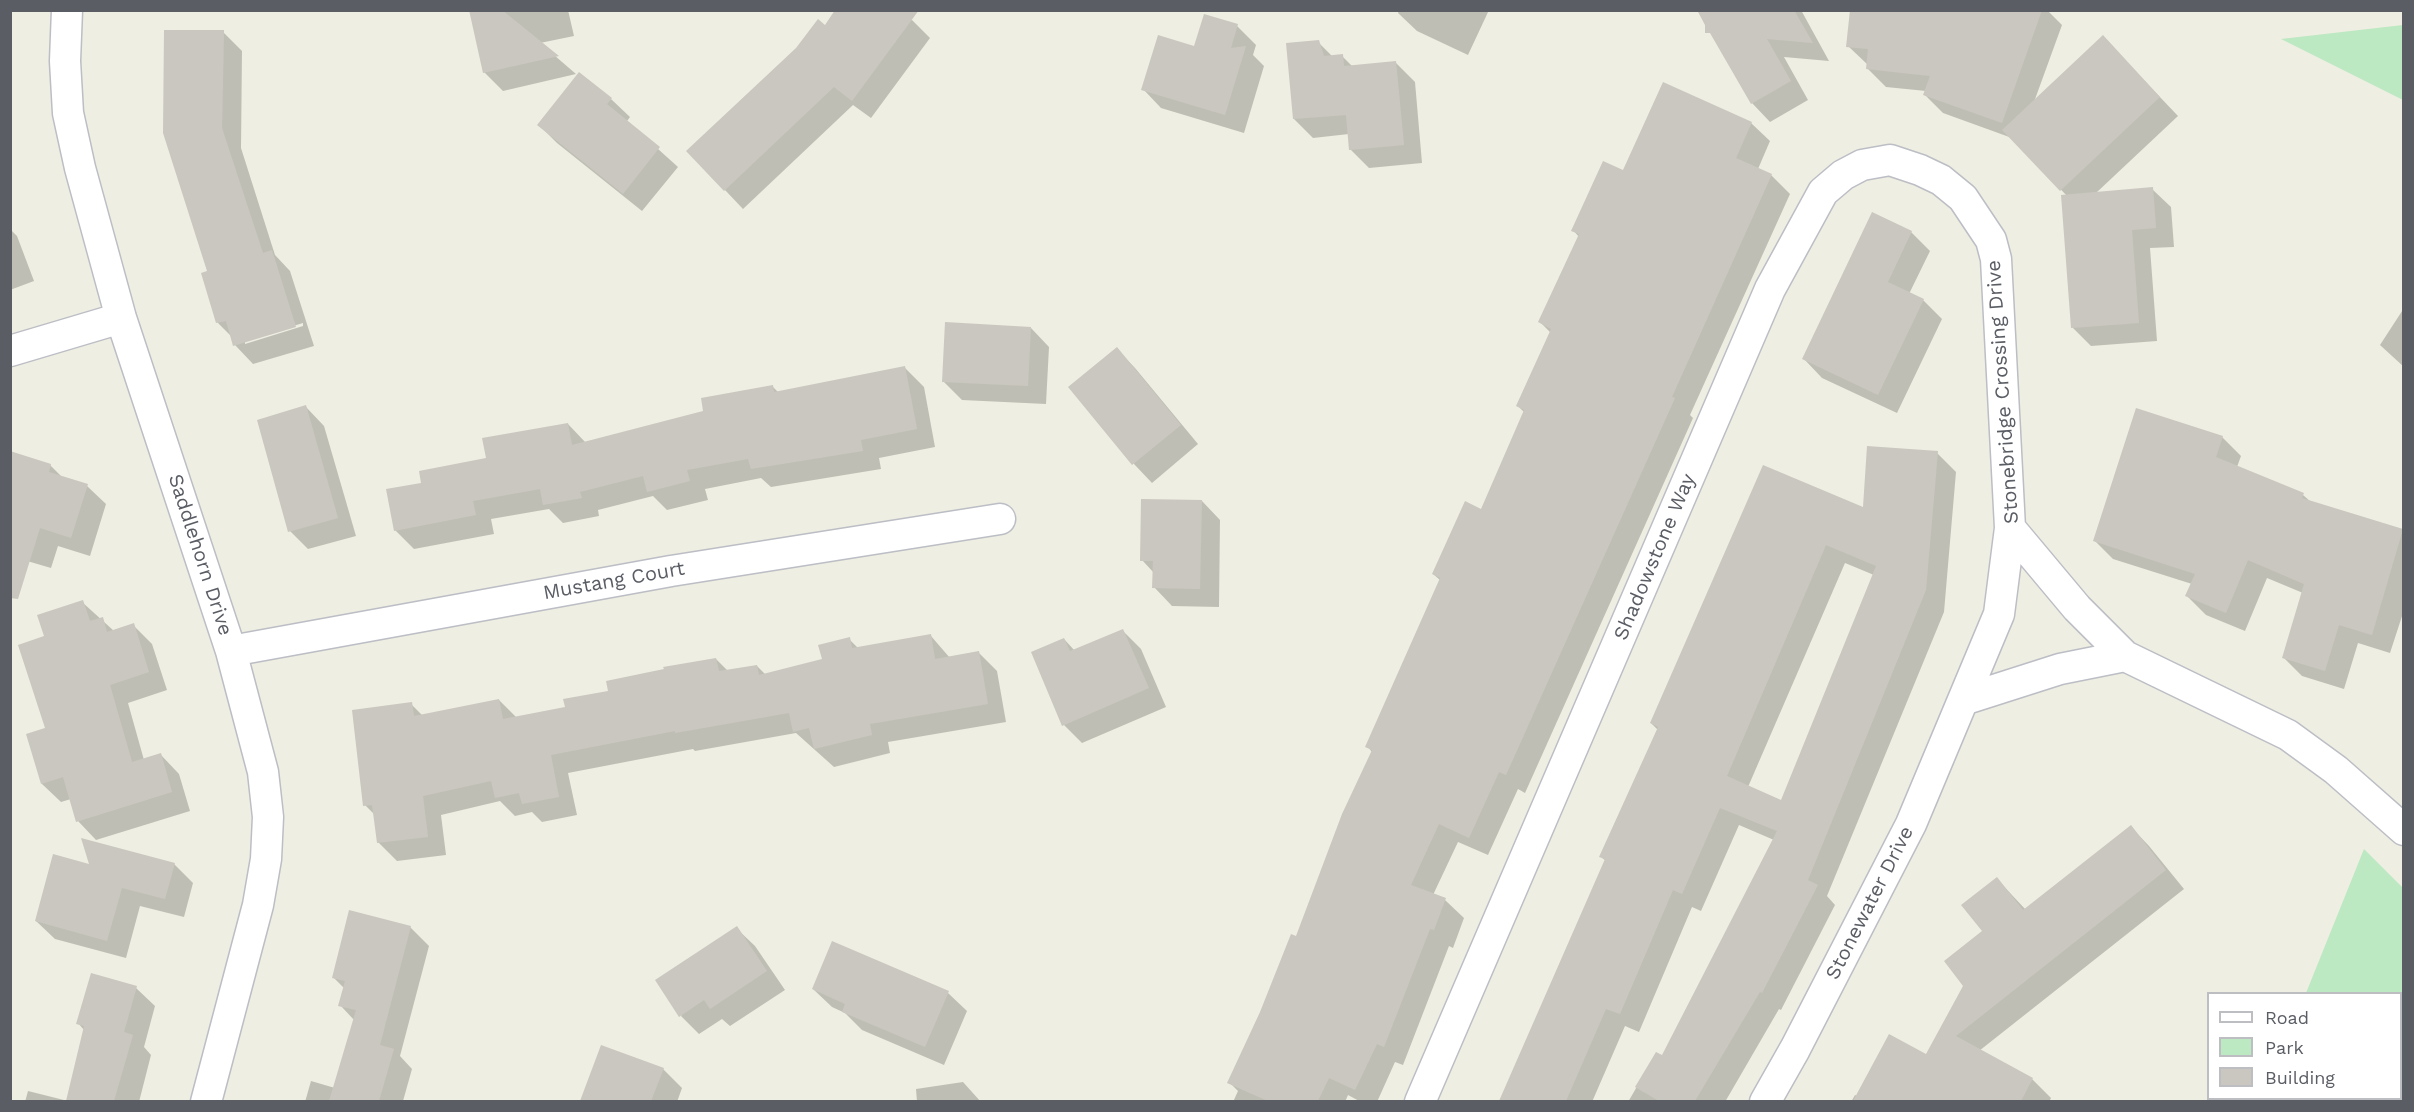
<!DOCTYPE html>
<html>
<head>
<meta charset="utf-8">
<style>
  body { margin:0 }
  #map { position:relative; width:2414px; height:1112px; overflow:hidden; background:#efeee2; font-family:"Work Sans",sans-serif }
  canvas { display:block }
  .frame { position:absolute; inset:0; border:12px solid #5a5d64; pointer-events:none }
  .legend { position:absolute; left:2207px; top:992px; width:195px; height:108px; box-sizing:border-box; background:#fff; border:2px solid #bdbec1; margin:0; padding:8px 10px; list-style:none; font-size:18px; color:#5a5d64 }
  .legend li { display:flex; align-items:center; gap:12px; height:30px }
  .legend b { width:30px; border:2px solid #bdbec1 }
</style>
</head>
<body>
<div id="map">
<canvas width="2414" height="1112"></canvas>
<div class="frame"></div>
<ul class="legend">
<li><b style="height:8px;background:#fff"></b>Road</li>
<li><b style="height:16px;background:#bce8c2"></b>Park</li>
<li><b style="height:16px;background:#c9c7bf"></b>Building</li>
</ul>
</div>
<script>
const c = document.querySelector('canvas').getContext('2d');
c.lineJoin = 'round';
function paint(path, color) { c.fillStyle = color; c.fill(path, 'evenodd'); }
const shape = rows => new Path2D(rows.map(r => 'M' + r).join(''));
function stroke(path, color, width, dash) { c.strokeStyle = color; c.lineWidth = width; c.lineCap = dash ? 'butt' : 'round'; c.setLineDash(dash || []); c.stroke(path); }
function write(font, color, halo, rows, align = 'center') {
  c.font = font + ' "Work Sans",sans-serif'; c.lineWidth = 6; c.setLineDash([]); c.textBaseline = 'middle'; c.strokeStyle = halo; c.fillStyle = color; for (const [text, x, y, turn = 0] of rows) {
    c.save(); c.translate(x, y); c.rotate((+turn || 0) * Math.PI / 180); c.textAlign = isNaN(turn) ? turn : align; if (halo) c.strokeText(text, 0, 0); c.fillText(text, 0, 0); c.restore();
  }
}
const green = shape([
  [2403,25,2403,100,2281,39],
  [2364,849,2403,888,2403,1101,2226,1101,2228,1098,2400,1098,2400,994,2306,993]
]);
const shadow = shape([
  [471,10,568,10,574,36,540,43,576,74,503,91,484,72],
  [1399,10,1489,10,1468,55,1417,31,1398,13],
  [1699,10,1801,10,1829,61,1784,57,1808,100,1770,122,1752,103],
  [1851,10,2047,10,2062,25,2034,102,2121,56,2178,116,2096,193,2152,189,2171,207,2174,247,2150,248,2157,341,2091,346,2072,327,2067,196,2012,138,1943,113,1925,95,1926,91,1886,87,1867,68,1868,65,1848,46],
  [912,20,930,38,871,118,853,105,743,209,688,151,825,27],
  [1237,26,1256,45,1253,55,1264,66,1244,133,1161,108,1143,89,1195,48],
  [223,32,242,51,241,148,275,255,290,271,314,346,253,364,235,345,232,337,218,323,209,272],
  [303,323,303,326,245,344,245,341],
  [1318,42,1333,57,1342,56,1353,67,1396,63,1415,82,1422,163,1369,168,1350,149,1349,134,1313,138,1294,119],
  [611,99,630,117,627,121,678,167,642,211,557,143,539,125],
  [1751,123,1770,141,1758,169,1771,175,1790,194,1690,415,1693,418,1525,793,1518,789,1488,855,1458,842,1433,895,1445,900,1464,918,1453,948,1449,946,1403,1065,1395,1062,1377,1102,1361,1102,1348,1095,1345,1102,1233,1102,1238,1091,1229,1082,1297,938,1372,752,1367,746,1440,580,1433,574,1482,511,1524,412,1518,406,1551,333,1540,322,1579,237,1573,230,1624,172],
  [1873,214,1911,232,1930,251,1909,294,1923,300,1942,319,1897,413,1822,378,1804,359],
  [10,229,17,236,34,281,10,290],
  [2404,308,2404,367,2380,345],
  [1031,328,1049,347,1046,404,962,400,943,381],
  [1117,349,1135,368,1198,444,1152,483,1134,464,1071,387],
  [905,368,924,387,935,447,879,458,881,469,771,487,761,478,705,489,708,500,667,510,653,496,598,510,599,516,563,523,549,509,491,519,494,534,414,549,395,530,423,484,488,460,568,424,586,443,705,412,772,386,779,393],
  [306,407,324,426,356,536,308,549,290,531],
  [2222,437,2241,456,2237,467,2303,495,2311,502,2404,530,2404,610,2390,653,2358,643,2344,689,2302,676,2283,657,2303,593,2267,578,2245,631,2206,615,2187,596,2192,584,2113,559,2095,541],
  [1937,453,1956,472,1944,612,1827,896,1835,905,1781,1010,1779,1009,1725,1102,1628,1102,1656,1054,1663,1057,1774,840,1739,825,1701,911,1692,907,1639,1032,1625,1026,1592,1102,1501,1102,1606,861,1601,857,1658,730,1651,723,1764,467,1864,509],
  [1845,563,1874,575,1782,802,1748,787],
  [50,465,64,479,87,486,106,504,90,556,58,546,51,568,10,556],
  [1202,501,1220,520,1219,607,1172,606,1154,587,1154,573,1142,560],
  [82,602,114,631,133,625,152,644,167,690,128,703,144,760,161,755,179,774,190,811,96,840,78,821,71,799,61,802,42,784,47,729,46,637],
  [1123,631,1141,649,1166,707,1082,743,1064,725,1064,639,1075,651],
  [931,636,950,658,979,653,997,671,1006,722,888,742,890,753,834,767,796,733,695,751,693,749,568,773,577,815,542,822,532,812,515,816,500,801,441,815,446,855,397,861,378,842,375,815,365,805,411,704,423,716,499,700,517,718,566,708,610,692,716,659,728,671,757,666,766,675,823,660,849,639,859,649],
  [2131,827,2149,846,2184,889,1979,1051,2032,1079,2051,1098,2049,1102,1851,1102,1855,1095,1857,1096,1927,1056,1965,986,1984,931,1997,879,2026,910],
  [174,864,193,883,184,917,140,906,126,958,55,939,36,921,91,866],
  [410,927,429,946,400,1056,412,1069,403,1101,406,1102,305,1102,311,1081,335,1088,355,1021,340,1005,344,988,333,977],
  [736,928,755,946,785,990,730,1026,722,1019,699,1034,681,1016],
  [833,943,948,993,967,1011,944,1065,862,1030,845,1013,832,1007,813,989],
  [136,988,155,1006,144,1047,151,1055,139,1102,25,1102,28,1091,68,1101,84,1030,78,1023],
  [602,1047,663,1069,682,1088,677,1102,582,1102],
  [963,1082,981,1102,917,1102,916,1089]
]);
const stream = shape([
  [2400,1047,2404,1037],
  [2369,1102,2373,1098]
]);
const building = shape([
  [469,10,502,10,559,56,483,73],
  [835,10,919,10,852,101,834,87,724,191,686,151,796,48,818,19,825,25],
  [1697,10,1794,10,1813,43,1767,39,1791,81,1751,104,1710,33,1705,33,1705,25],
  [1850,10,2042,10,2002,123,1923,95,1930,76,1866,69,1868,49,1846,47],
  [1204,14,1238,24,1231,48,1246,46,1225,115,1141,90,1158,35,1194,46],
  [164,30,224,30,222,128,263,253,272,250,296,327,233,346,226,321,216,323,201,273,207,271,163,133],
  [2103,35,2160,97,2060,191,2002,130],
  [1319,40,1324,56,1343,54,1344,66,1396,61,1404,145,1349,150,1346,115,1293,119,1286,43],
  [579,72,612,98,607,104,660,147,623,194,537,125],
  [1663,82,1752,122,1736,158,1772,174,1672,397,1675,398,1506,775,1499,772,1469,838,1439,824,1411,885,1446,898,1434,930,1430,929,1384,1047,1377,1044,1355,1090,1329,1078,1318,1101,1268,1101,1227,1083,1260,1012,1291,934,1296,936,1342,814,1372,750,1365,747,1440,578,1432,574,1465,501,1481,509,1524,410,1516,406,1551,329,1538,322,1579,234,1571,231,1603,161,1623,170],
  [2153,187,2156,228,2132,230,2139,323,2071,328,2061,195],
  [1872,212,1912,231,1888,282,1924,299,1878,395,1802,359],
  [945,322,1031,327,1028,386,942,382],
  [1117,347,1181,425,1132,465,1068,387],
  [905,366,917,429,861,440,863,451,751,469,748,459,687,470,690,481,647,492,643,476,580,492,582,498,543,505,540,489,473,501,476,515,394,531,386,489,421,483,419,471,486,458,482,438,568,423,572,445,703,411,701,398,773,385,774,392],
  [306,405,338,518,288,532,257,420],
  [2136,408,2223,436,2216,457,2304,493,2302,498,2403,529,2372,635,2339,625,2325,671,2282,658,2304,584,2248,560,2226,613,2185,596,2195,574,2093,541],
  [1867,446,1938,451,1926,590,1808,880,1818,885,1762,993,1760,992,1695,1101,1659,1101,1635,1087,1656,1052,1662,1055,1777,831,1720,808,1682,894,1673,890,1620,1014,1606,1009,1566,1101,1499,1101,1605,859,1599,857,1658,727,1650,723,1763,465,1863,507],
  [1826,545,1876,566,1781,800,1727,776],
  [10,451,51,464,49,472,88,484,71,538,40,528,18,599,10,598],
  [1141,499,1202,500,1200,589,1152,588,1153,561,1140,561],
  [83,600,90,621,103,617,107,632,134,623,149,672,110,685,132,762,161,753,172,792,76,822,63,777,41,784,26,734,45,728,18,645,44,636,37,615],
  [1123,629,1149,688,1062,726,1031,652,1064,638,1070,651],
  [931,634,935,659,979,651,988,704,870,724,872,735,814,749,809,728,793,732,789,713,675,733,675,731,551,755,559,797,522,804,519,793,495,798,491,781,423,796,428,837,377,843,372,805,363,806,352,710,412,702,414,716,499,699,503,719,565,707,563,699,608,691,606,681,664,669,663,667,716,658,719,671,757,665,759,675,822,659,818,645,850,637,852,648],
  [2131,825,2166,870,1956,1036,2033,1078,2021,1101,1853,1101,1889,1034,1926,1054,1963,986,1944,961,1982,931,1961,905,1997,877,2023,910],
  [81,838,175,863,165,899,122,888,107,941,35,921,53,854,89,864],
  [349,910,411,926,380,1045,394,1049,379,1101,329,1101,356,1010,338,1006,345,981,332,978],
  [737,926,767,971,710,1009,704,1000,679,1017,655,980],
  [832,941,949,991,925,1047,842,1012,845,1004,812,989],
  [91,973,137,986,124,1032,133,1035,114,1101,66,1101,84,1026,76,1024],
  [601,1045,664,1068,651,1101,580,1101]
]);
const street = shape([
  [67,10,65,61,68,113,80,168,121,318,231,651,263,772,268,817,266,859,258,905,206,1102],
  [10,351,121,318],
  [2010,528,2077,608,2125,656,2288,735,2336,770,2404,830],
  [231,651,671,571,1000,519],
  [1963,700,2060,669,2125,656],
  [1420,1102,1770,289,1823,192,1843,175,1862,165,1890,160,1920,170,1941,180,1963,198,1991,240,1996,259,2010,528,1999,614,1911,824,1795,1049,1765,1102]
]);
const streetNames = [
  ["Stonebridge Crossing Drive",2003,392,-94],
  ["Saddlehorn Drive",200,555,72],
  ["Shadowstone Way",1655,557,-67],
  ["Mustang Court",614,581,-10],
  ["Stonewater Drive",1870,903,-63]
];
paint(green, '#bce8c2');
paint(shadow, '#0003');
stroke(stream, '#a1c9ff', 12);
paint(building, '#c9c7bf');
stroke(street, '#bcbec5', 33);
stroke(street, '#fff', 30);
write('20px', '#5a5d64', '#fff', streetNames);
</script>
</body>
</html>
